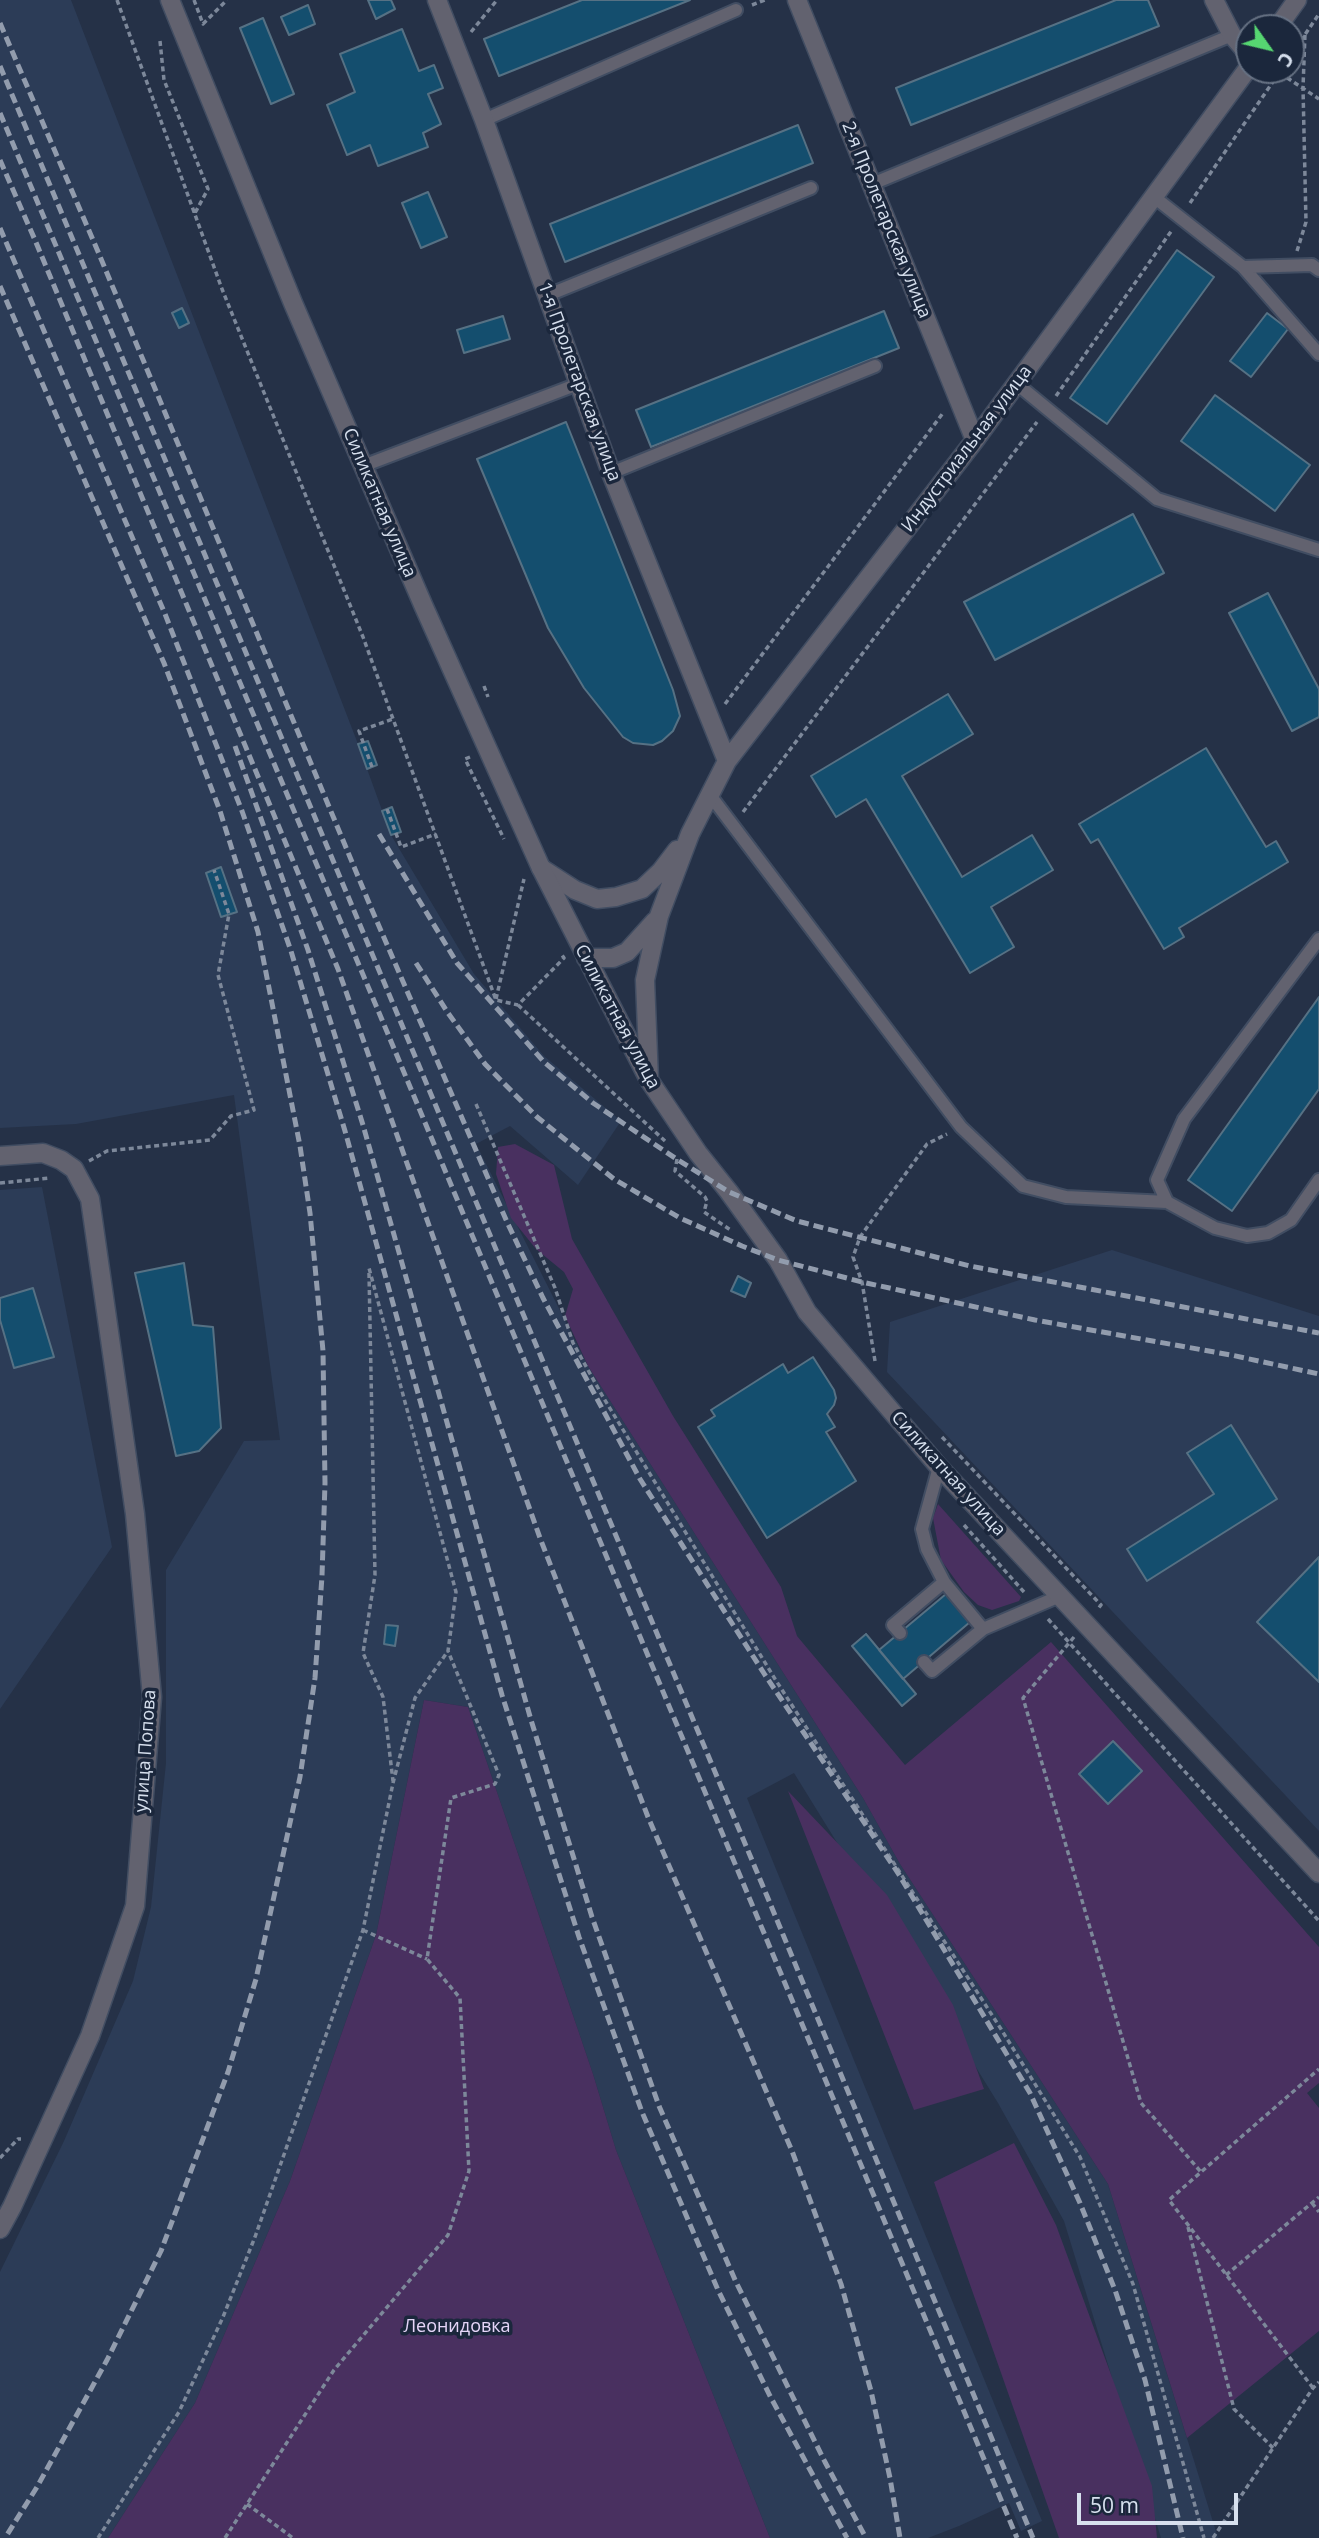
<!DOCTYPE html>
<html>
<head>
<meta charset="utf-8">
<style>
  body { margin:0 }
  #map { position:relative; width:1319px; height:2538px; overflow:hidden; background:#253147; font-family:"Open Sans",sans-serif }
  canvas { display:block }
  .north { position:absolute; left:1235px; top:14px; width:70px; height:70px; box-sizing:border-box; background:#1b273c; border:2px solid #667183; border-radius:50%; rotate:124deg; font-size:19px; font-weight:700; line-height:28px; text-align:center; color:#d7e0ee }
  .north::after { content:''; display:block; margin:auto; width:24px; height:32px; background:#56d671; clip-path:polygon(50% 0,100% 100%,50% 72%,0 100%) }
  .scale { position:absolute; left:1077px; top:2493px; width:161px; height:32px; box-sizing:border-box; border:4px solid #d7e0ee; border-top:0; padding-left:9px; font-size:21px; line-height:24px; white-space:nowrap; color:#d7e0ee; -webkit-text-stroke:5px #1b273c; paint-order:stroke }
</style>
</head>
<body>
<div id="map">
<canvas width="1319" height="2538"></canvas>
<div class="north">С</div>
<div class="scale">50 m</div>
</div>
<script>
const c = document.querySelector('canvas').getContext('2d');
c.lineJoin = 'round';
function paint(path, color) { c.fillStyle = color; c.fill(path, 'evenodd'); }
const shape = rows => new Path2D(rows.map(r => 'M' + r).join(''));
function stroke(path, color, width, dash) { c.strokeStyle = color; c.lineWidth = width; c.lineCap = dash ? 'butt' : 'round'; c.setLineDash(dash || []); c.stroke(path); }
function write(font, color, halo, rows, align = 'center') {
  c.font = font + ' "Open Sans",sans-serif'; c.lineWidth = 7; c.setLineDash([]); c.textBaseline = 'middle'; c.strokeStyle = halo; c.fillStyle = color; for (const [text, x, y, turn = 0] of rows) {
    c.save(); c.translate(x, y); c.rotate((+turn || 0) * Math.PI / 180); c.textAlign = isNaN(turn) ? turn : align; if (halo) c.strokeText(text, 0, 0); c.fillText(text, 0, 0); c.restore();
  }
}
const built = shape([
  [0,0,71,0,358,744,391,835,474,974,544,1056,621,1121,578,1185,510,1126,476,1144,588,1366,863,1798,900,1864,1108,2184,1218,2538,1161,2538,1064,2221,998,2103,794,1773,747,1798,1042,2521,1021,2531,1009,2503,959,2526,928,2538,770,2538,616,2150,593,2074,468,1707,424,1700,376,1935,290,2181,195,2403,108,2538,0,2538,0,2272,64,2141,133,1981,151,1907,166,1763,166,1570,244,1441,280,1440,234,1095,76,1124,0,1128],
  [42,1187,112,1547,0,1709,0,1190],
  [1112,1250,1319,1316,1319,1831,887,1372,890,1322]
]);
const green = shape([
  [515,1144,554,1165,572,1239,673,1416,781,1587,797,1636,905,1765,1051,1642,1319,1947,1319,2083,1307,2093,1319,2108,1319,2331,1187,2438,1108,2184,900,1864,863,1798,588,1366,565,1316,573,1289,564,1272,536,1249,511,1218,496,1174,498,1147],
  [1113,1741,1142,1771,1108,1804,1079,1774],
  [938,1504,1021,1597,1019,1601,992,1610,978,1605,964,1592,941,1560,933,1518],
  [424,1700,468,1707,593,2074,616,2150,770,2538,108,2538,195,2403,290,2181,376,1935],
  [788,1791,887,1895,953,2005,984,2089,914,2110],
  [1014,2143,1056,2225,1152,2486,1157,2538,1059,2538,934,2182]
]);
const building = shape([
  [368,0,391,0,395,9,376,19,368,0],
  [582,0,690,0,499,76,484,39,582,0],
  [1116,0,1148,0,1159,26,911,125,896,88,1116,0],
  [308,5,315,24,289,35,281,17,308,5],
  [263,18,294,94,271,104,240,28,263,18],
  [402,29,419,71,434,65,443,88,428,94,441,124,423,133,428,147,378,166,370,145,347,155,327,105,355,92,340,54,402,29],
  [798,125,813,163,565,262,550,224,798,125],
  [428,192,447,237,421,248,402,203,428,192],
  [1177,250,1214,277,1107,424,1070,398,1177,250],
  [182,308,189,323,179,328,172,313,182,308],
  [884,311,899,348,651,447,636,410,884,311],
  [1267,313,1288,329,1251,377,1230,361,1267,313],
  [503,316,510,339,464,353,457,330,503,316],
  [1215,395,1310,465,1275,511,1181,441,1215,395],
  [566,422,673,690,680,716,673,731,662,741,653,745,633,743,623,737,584,688,548,628,477,459,566,422],
  [1133,514,1164,573,995,660,964,602,1133,514],
  [1268,593,1319,689,1319,717,1292,731,1229,613,1268,593],
  [948,694,973,734,902,776,962,877,1032,835,1053,870,991,907,1014,947,970,973,866,799,836,817,811,776,948,694],
  [368,741,377,765,367,769,358,744,368,741],
  [1206,748,1266,847,1276,841,1288,862,1179,928,1184,937,1164,949,1098,839,1091,843,1079,824,1206,748],
  [392,807,401,832,391,835,382,811,392,807],
  [221,867,237,912,221,917,206,873,221,867],
  [1319,997,1319,1089,1232,1211,1188,1180,1319,997],
  [184,1263,193,1325,213,1327,221,1428,199,1451,176,1456,135,1273,184,1263],
  [738,1276,751,1283,745,1297,731,1291,738,1276],
  [33,1288,54,1357,14,1368,0,1320,0,1298,33,1288],
  [813,1357,834,1390,836,1398,834,1405,827,1414,835,1427,826,1432,856,1481,767,1538,698,1427,715,1416,711,1410,783,1364,788,1373,813,1357],
  [1231,1425,1277,1499,1147,1581,1127,1549,1214,1494,1187,1453,1231,1425],
  [1319,1557,1319,1682,1257,1622,1319,1557],
  [946,1594,970,1622,903,1679,879,1650,946,1594],
  [386,1625,398,1626,395,1646,384,1644,386,1625],
  [866,1634,916,1694,902,1706,852,1646,866,1634],
  [1113,1741,1142,1771,1108,1804,1079,1774,1113,1741]
]);
const path = shape([
  [117,0,222,289,363,637,496,1000,518,1005,564,958,562,955],
  [194,0,203,24,227,0],
  [752,5,765,0],
  [471,32,497,0],
  [160,41,164,80,208,189,195,213],
  [1291,55,1319,14],
  [1280,73,1319,99],
  [1190,203,1281,70],
  [1297,251,1306,222,1303,88,1305,34],
  [1056,396,1172,230],
  [484,686,488,697],
  [725,704,943,413],
  [470,757,465,759,504,839],
  [372,767,359,731,393,719],
  [387,809,401,847,436,834],
  [743,812,1037,422],
  [496,999,524,879],
  [518,1005,665,1141],
  [476,1104,555,1288,573,1343,603,1397,775,1679,1001,2029,1080,2157,1133,2284,1204,2538],
  [677,1159,675,1171,705,1197,707,1201,704,1212,732,1231],
  [89,1161,107,1151,210,1140,231,1116,254,1110,218,975,229,914,214,870],
  [0,1183,50,1178],
  [369,1273,375,1575,363,1653,383,1697,393,1781],
  [875,1361,862,1282,853,1257,860,1237,927,1144,947,1134],
  [942,1437,1101,1605,1097,1610],
  [964,1525,1024,1592],
  [1048,1619,1319,1921],
  [1074,1637,1023,1698,1141,2103,1201,2172],
  [363,1930,427,1959],
  [0,2158,18,2139,21,2139],
  [1312,2203,1319,2212],
  [1188,2227,1234,2409,1273,2448],
  [1226,2275,1319,2197],
  [1313,2388,1169,2200,1319,2069],
  [247,2504,293,2538],
  [98,2538,179,2412,223,2317,255,2237,363,1930,393,1783,415,1698,448,1651],
  [225,2538,334,2370,448,2235,469,2171,460,1998,427,1959,451,1798,495,1784,499,1775,448,1651,456,1592,369,1268],
  [1213,2538,1313,2388,1319,2382]
]);
const service = shape([
  [484,120,736,10],
  [872,184,1232,35],
  [1154,197,1243,267,1319,354],
  [1243,267,1312,265,1319,270],
  [548,295,811,188],
  [1017,384,1157,499,1319,550],
  [363,466,578,384],
  [611,473,875,366],
  [710,795,961,1127,1023,1186,1066,1197,1167,1202,1215,1228,1247,1236,1268,1233,1291,1220,1319,1180],
  [1167,1202,1157,1180,1184,1119,1319,939],
  [939,1467,922,1529,927,1549,944,1582,983,1629],
  [900,1633,893,1625,944,1582],
  [924,1662,932,1671,983,1629,1060,1596]
]);
const minor = shape([
  [437,0,484,120,611,473,727,761],
  [797,0,975,440],
  [1214,0,1232,35,1249,55],
  [1277,28,1297,0],
  [541,868,575,890,597,899,616,897,642,889,661,871,677,850],
  [586,958,613,958,627,952,655,921],
  [649,1080,645,980,659,916,690,834,727,761,975,440,1249,67]
]);
const tertiary = shape([
  [170,0,293,303,424,607,541,868,649,1080,698,1153,729,1192,778,1260,807,1312,836,1346,939,1467,1319,1873],
  [0,1156,43,1153,61,1160,74,1169,90,1199,135,1514,152,1697,135,1906,90,2036,12,2207,0,2229]
]);
const rail = shape([
  [0,23,99,254,372,910,507,1222,543,1298,640,1479,765,1675,898,1873,1030,2093,1080,2203,1115,2290,1145,2380,1183,2538],
  [0,66,767,1896,1033,2538],
  [0,113,380,1015,1017,2538],
  [0,160,35,240,338,969,540,1538,648,1817,792,2151,841,2284,871,2391,890,2478,900,2538],
  [0,228,165,614,242,811,291,951,345,1131,502,1695,579,1937,642,2112,718,2290,770,2396,847,2538],
  [0,286,164,663,220,811,258,932,300,1146,310,1213,323,1351,325,1483,322,1576,315,1678,300,1777,256,1979,228,2072,161,2251,107,2360,37,2487,5,2538],
  [235,746,308,950,363,1125,531,1720,592,1917,659,2106,736,2282,825,2462,866,2538],
  [379,834,457,963,544,1062,593,1103,678,1160,729,1192,797,1221,970,1266,1319,1333],
  [416,963,448,1013,485,1064,537,1117,614,1179,680,1218,742,1246,778,1260,862,1282,1035,1320,1231,1355,1319,1374]
]);
const streetNames = [
  ["2-я Пролетарская улица",886,220,68],
  ["1-я Пролетарская улица",579,382,70],
  ["Индустриальная улица",967,449,-53],
  ["Силикатная улица",379,503,67],
  ["Силикатная улица",617,1017,62],
  ["Силикатная улица",948,1474,48],
  ["улица Попова",146,1751,-86]
];
const parkNames = [
  ["Леонидовка",457,2327]
];
paint(built, '#2c3c57');
paint(green, '#493060');
paint(building, '#144e6e');
stroke(building, '#567184', 2);
stroke(service, '#414d62', 16);
stroke(minor, '#414d62', 21);
stroke(tertiary, '#414d62', 21);
stroke(path, '#7d889a', 3.5, [5, 3.5]);
stroke(service, '#62626f', 12);
stroke(minor, '#62626f', 18);
stroke(tertiary, '#62626f', 18);
stroke(rail, '#929cad', 5, [10, 5]);
write('18px', '#d7e0ee', '#1b273c', streetNames);
write('18px', '#e5d5f8', '#1b273c', parkNames);
</script>
</body>
</html>
